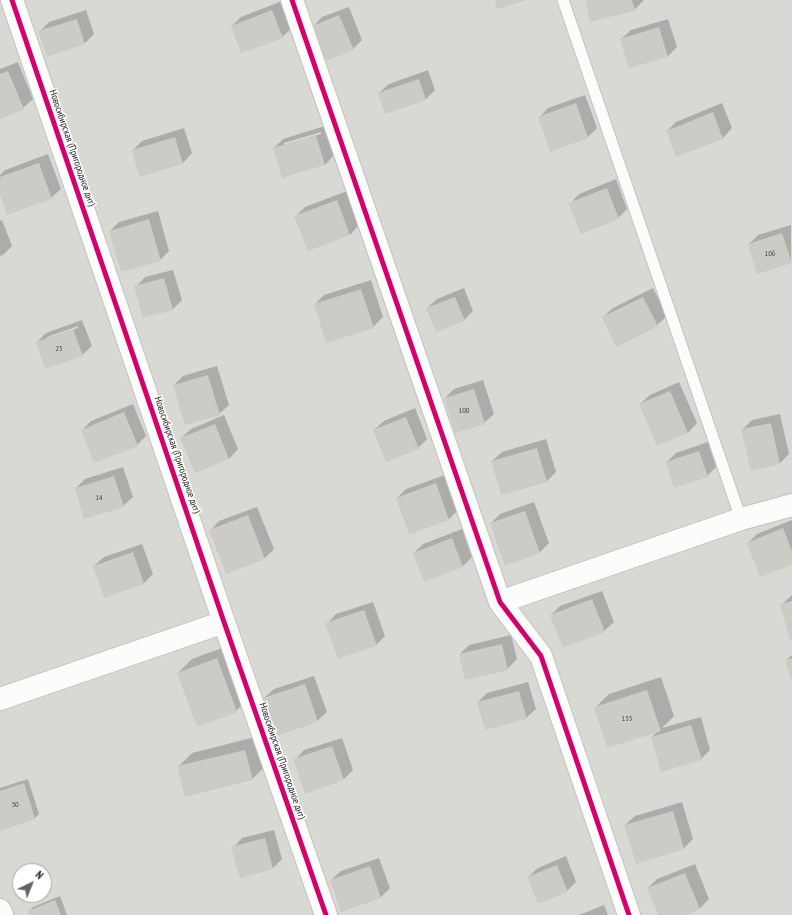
<!DOCTYPE html>
<html>
<head>
<meta charset="utf-8">
<style>
  body { margin:0 }
  #map { position:relative; width:792px; height:915px; overflow:hidden; background:#e9e9e3; font-family:"PT Sans Narrow",sans-serif }
  canvas { display:block }
  .north { position:absolute; left:12px; top:863px; width:40px; height:40px; box-sizing:border-box; background:#fff; border:1px solid #a4a4a4; border-radius:50%; rotate:43deg; font-size:11px; font-weight:700; line-height:16px; text-align:center; color:#1b1b1b }
  .north::after { content:''; display:block; margin:auto; width:14px; height:18px; background:#636361; clip-path:polygon(50% 0,100% 100%,50% 72%,0 100%) }
</style>
</head>
<body>
<div id="map">
<canvas width="792" height="915"></canvas>
<div class="north">N</div>
</div>
<script>
const c = document.querySelector('canvas').getContext('2d');
c.lineJoin = 'round';
function paint(path, color) { c.fillStyle = color; c.fill(path, 'evenodd'); }
const shape = rows => new Path2D(rows.map(r => 'M' + r).join(''));
function stroke(path, color, width, dash) { c.strokeStyle = color; c.lineWidth = width; c.lineCap = dash ? 'butt' : 'round'; c.setLineDash(dash || []); c.stroke(path); }
function write(font, color, halo, rows, align = 'center') {
  c.font = font + ' "PT Sans Narrow",sans-serif'; c.lineWidth = 3; c.setLineDash([]); c.textBaseline = 'middle'; c.strokeStyle = halo; c.fillStyle = color; for (const [text, x, y, turn = 0] of rows) {
    c.save(); c.translate(x, y); c.rotate((+turn || 0) * Math.PI / 180); c.textAlign = isNaN(turn) ? turn : align; if (halo) c.strokeText(text, 0, 0); c.fillText(text, 0, 0); c.restore();
  }
}
const residential = shape([
  [0,0,792,0,792,915,0,915],
  [20,871,44,871,44,895,20,895]
]);
const shadow = shape([
  [586,0,644,0,634,10],
  [282,1,292,28,282,37,232,26,241,17],
  [349,7,362,40,353,49,313,27,322,17],
  [86,10,94,34,85,43,39,32,49,22],
  [668,19,677,47,668,56,621,39,631,30],
  [18,62,33,99,23,108,0,118,0,69],
  [428,70,435,90,426,99,379,93,389,84],
  [585,95,597,128,588,137,551,150,539,118,548,108],
  [722,103,732,128,723,138,677,156,667,131,676,122],
  [325,126,334,155,325,165,274,148,283,139],
  [321,132,321,134,284,145,284,143],
  [184,128,192,153,183,163,140,175,133,150,142,141],
  [48,154,61,189,51,198,0,192,0,175,5,170],
  [616,179,627,209,618,218,570,204,579,194],
  [347,191,359,225,350,235,296,216,305,207],
  [158,211,169,251,160,260,110,231,119,222],
  [2,220,12,246,3,255,0,256,0,221],
  [791,225,791,262,749,244,758,235],
  [173,270,182,300,173,309,136,287,145,277],
  [371,280,383,317,373,327,315,304,324,295],
  [464,288,473,311,464,320,427,308,437,299],
  [653,288,667,316,657,325,603,317,613,308],
  [82,320,92,346,82,355,37,342,46,333],
  [78,326,78,328,47,339,47,337],
  [217,366,229,405,219,414,174,385,183,376],
  [483,380,494,414,484,423,445,398,454,389],
  [679,382,697,423,688,433,640,404,650,395],
  [133,404,146,436,137,445,82,430,91,421],
  [415,408,427,439,418,448,374,430,384,421],
  [780,414,789,454,780,463,743,429,752,420],
  [224,415,238,449,229,459,181,438,191,429],
  [546,439,556,472,547,481,502,494,492,461,502,452],
  [708,442,716,467,707,476,667,462,676,453],
  [123,467,133,497,123,506,76,488,85,479],
  [445,475,458,510,449,519,397,498,406,489],
  [534,502,549,543,540,552,505,564,491,523,500,514],
  [257,507,274,549,265,558,210,531,219,521],
  [792,520,792,564,748,543,757,534],
  [462,529,472,557,463,566,425,580,414,553,423,544],
  [142,544,153,574,144,583,105,596,94,566,104,557],
  [602,591,614,622,604,631,551,615,560,606],
  [792,595,792,638,781,605],
  [373,602,385,636,376,645,327,624,336,614],
  [511,635,517,659,507,669,460,654,469,645],
  [230,645,250,697,236,711,178,673,192,659],
  [792,655,792,679,786,660],
  [314,676,327,712,317,721,264,698,274,689],
  [661,677,674,716,662,728,701,717,710,750,701,759,652,737,659,730,595,708,609,694],
  [528,682,536,709,526,718,478,702,487,693],
  [259,736,266,766,252,779,178,767,192,753],
  [342,738,353,770,344,779,306,792,295,760,304,750],
  [28,779,39,814,35,818,0,830,0,788],
  [682,802,693,839,684,848,625,825,635,816],
  [274,830,282,859,273,868,233,848,242,838],
  [566,856,576,882,567,891,528,877,538,868],
  [379,858,390,888,381,897,331,880,341,871],
  [695,864,709,899,699,909,683,915,659,915,648,888,657,879],
  [60,896,67,915,30,915,29,911,33,907],
  [604,905,608,915,579,915]
]);
const building = shape([
  [495,0,527,0,497,9],
  [585,0,632,0,635,11,590,22],
  [272,10,283,38,241,53,231,26],
  [339,15,354,50,326,61,312,26],
  [77,19,85,44,47,57,38,31],
  [659,27,668,57,629,68,620,39],
  [8,71,24,109,0,119,0,74],
  [419,79,426,100,385,114,378,93],
  [576,103,588,138,550,152,538,117],
  [713,112,723,139,676,157,666,131],
  [316,135,325,165,282,178,273,148],
  [175,137,183,164,139,177,132,150],
  [39,163,52,199,7,215,0,195,0,177],
  [607,188,619,219,581,234,568,203],
  [337,200,350,235,308,251,294,216],
  [149,219,161,261,121,272,109,231],
  [782,233,792,263,757,274,748,244],
  [164,278,173,310,143,318,134,286],
  [361,289,374,328,326,343,314,304],
  [455,297,465,321,436,332,426,308],
  [643,297,658,326,616,347,602,317],
  [73,329,83,356,45,369,36,342],
  [208,375,220,415,185,425,173,385],
  [474,389,485,424,455,433,444,398],
  [670,391,688,433,657,446,639,404],
  [124,412,138,446,94,463,81,430],
  [406,417,419,449,386,462,373,430],
  [771,423,780,464,751,471,741,429],
  [215,424,229,459,195,473,180,438],
  [537,448,547,482,501,495,491,461],
  [699,451,708,477,674,488,666,462],
  [114,476,124,507,84,519,75,488],
  [436,483,449,520,409,534,396,498],
  [525,511,540,553,505,566,490,523],
  [248,515,265,559,226,574,209,530],
  [783,528,792,551,792,565,760,577,747,543],
  [452,538,463,567,424,582,413,553],
  [133,552,144,584,104,598,93,566],
  [592,599,605,632,563,648,550,615],
  [792,601,792,639,790,640,780,604],
  [364,610,377,646,338,659,325,623],
  [502,644,508,670,465,680,459,654],
  [217,658,237,712,197,727,177,673],
  [792,658,792,681,785,660],
  [305,684,318,722,276,736,263,698],
  [647,690,661,731,607,748,594,707],
  [519,691,527,719,485,730,477,702],
  [691,725,702,760,661,772,651,737],
  [332,746,344,780,305,794,293,759],
  [245,750,253,780,185,797,177,766],
  [24,783,35,819,0,831,0,791],
  [673,811,684,849,636,864,624,825],
  [265,838,273,869,240,878,231,847],
  [557,865,568,892,538,904,527,877],
  [370,866,381,898,341,912,330,880],
  [685,873,700,909,686,915,658,915,647,888],
  [55,900,61,915,29,915,28,911]
]);
const service = shape([
  [563,0,741,519]
]);
const minor = shape([
  [12,0,224,622,326,915],
  [292,0,500,602,541,656,629,915],
  [500,602,741,519,792,505],
  [0,699,224,622],
  [0,910,2,915]
]);
const cycleway = shape([
  [12,0,224,622,326,915],
  [292,0,500,602,541,656,629,915]
]);
const numberNames = [
  ["106",770,254],
  ["25",59,349],
  ["100",464,411],
  ["14",99,498],
  ["155",627,719],
  ["30",15,805]
];
const streetNames = [
  ["Новосибирская (Пригородное днт)",72,148,71],
  ["Новосибирская (Пригородное днт)",177,455,71],
  ["Новосибирская (Пригородное днт)",282,761,71]
];
paint(residential, '#d8d8d5');
paint(shadow, '#0003');
paint(building, '#cccbc6');
stroke(service, '#c2c2bf', 13);
stroke(minor, '#c2c2bf', 24);
stroke(service, '#fcfcfb', 11);
stroke(minor, '#fcfcfb', 22);
stroke(cycleway, '#d6006c', 5);
write('8px', '#474746', null, numberNames);
write('10px', '#1b1b1b', '#fff', streetNames);
</script>
</body>
</html>
